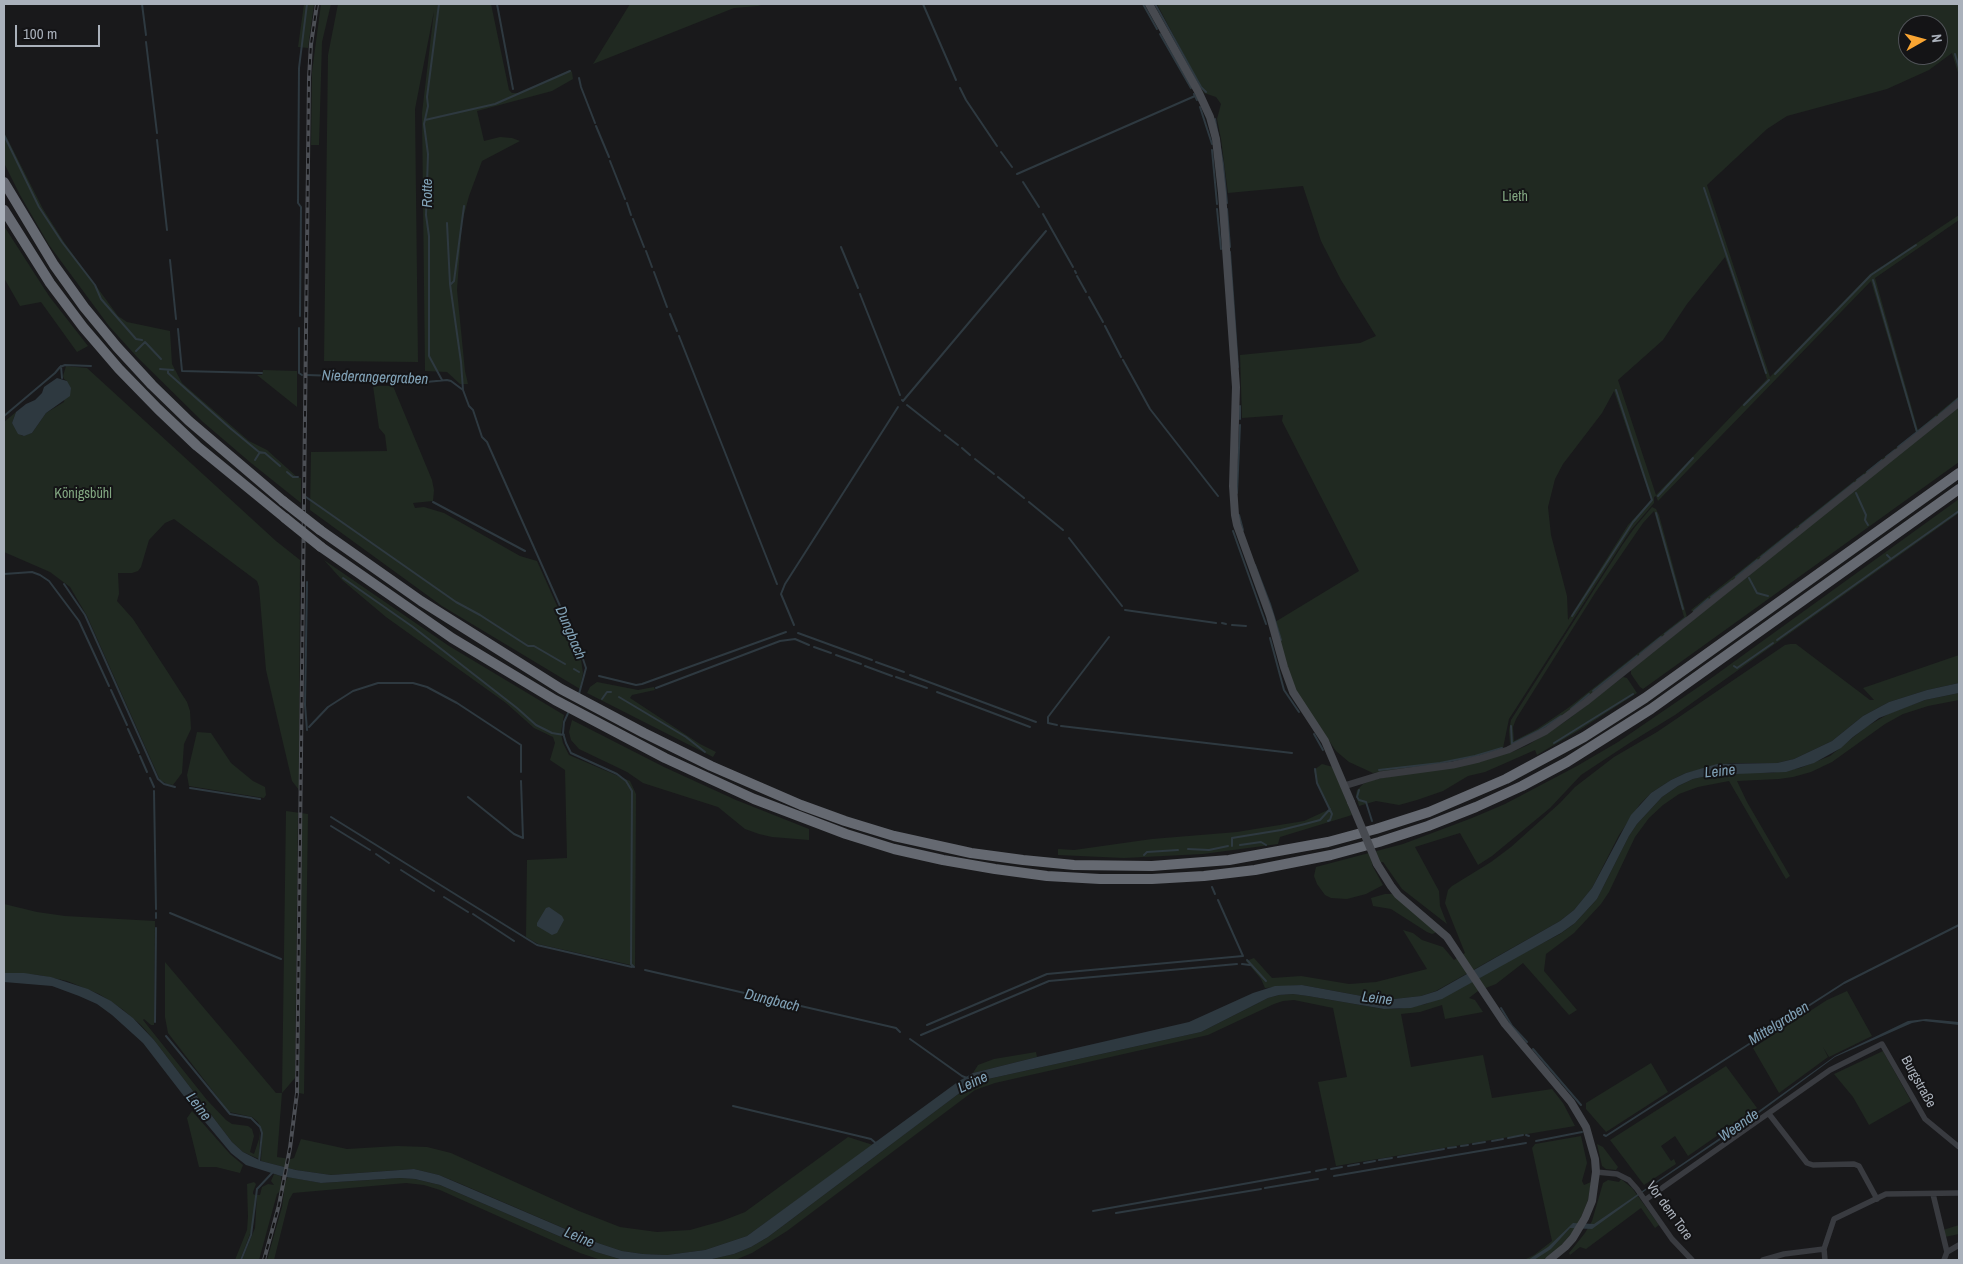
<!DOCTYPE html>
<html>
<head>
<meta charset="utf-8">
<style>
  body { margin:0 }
  #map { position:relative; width:1963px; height:1264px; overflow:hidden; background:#19191b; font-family:"Archivo Narrow",sans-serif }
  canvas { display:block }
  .frame { position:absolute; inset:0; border:5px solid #aab1bb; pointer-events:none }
  .north { position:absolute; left:1898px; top:15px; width:50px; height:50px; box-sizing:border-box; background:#141416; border:1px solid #505358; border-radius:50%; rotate:83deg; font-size:14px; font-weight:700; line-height:20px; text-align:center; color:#aab1bb }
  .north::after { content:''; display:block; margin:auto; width:18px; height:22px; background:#f9a532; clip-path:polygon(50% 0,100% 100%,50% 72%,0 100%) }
  .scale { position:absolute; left:15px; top:25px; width:85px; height:22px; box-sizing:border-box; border:2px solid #aab1bb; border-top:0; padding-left:6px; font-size:15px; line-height:18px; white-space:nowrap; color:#aab1bb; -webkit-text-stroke:4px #141416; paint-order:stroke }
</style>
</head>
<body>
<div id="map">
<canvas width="1963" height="1264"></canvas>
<div class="frame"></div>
<div class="north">N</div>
<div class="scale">100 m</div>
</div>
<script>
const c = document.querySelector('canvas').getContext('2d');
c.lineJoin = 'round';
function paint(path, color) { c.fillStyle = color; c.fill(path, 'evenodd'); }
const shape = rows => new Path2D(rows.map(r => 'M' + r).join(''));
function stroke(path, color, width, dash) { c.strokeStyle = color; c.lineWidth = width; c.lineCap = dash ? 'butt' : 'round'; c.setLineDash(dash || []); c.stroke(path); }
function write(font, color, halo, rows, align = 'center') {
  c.font = font + ' "Archivo Narrow",sans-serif'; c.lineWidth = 4; c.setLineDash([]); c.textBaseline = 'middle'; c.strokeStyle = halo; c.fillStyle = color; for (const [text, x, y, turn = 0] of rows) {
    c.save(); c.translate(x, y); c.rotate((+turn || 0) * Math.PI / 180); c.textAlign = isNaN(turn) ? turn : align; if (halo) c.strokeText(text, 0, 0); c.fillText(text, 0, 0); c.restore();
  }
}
const green = shape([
  [304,4,314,4,308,48,298,47],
  [321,4,331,4,322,42,319,145,311,145,312,72],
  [338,4,491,4,509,90,512,93,518,93,570,70,572,72,573,79,552,91,477,111,484,141,500,137,512,138,520,141,482,161,469,196,462,222,457,290,465,371,468,384,460,384,447,372,425,371,422,113,434,11,415,109,418,362,324,361,328,55],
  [630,4,765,4,758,6,734,8,593,64],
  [1157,4,1959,4,1959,76,1952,53,1929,70,1887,89,1787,116,1767,129,1707,185,1770,377,1870,274,1959,215,1959,220,1875,278,1918,430,1959,396,1959,400,1693,612,1691,610,1916,432,1871,281,1658,501,1656,496,1654,497,1654,503,1630,531,1509,719,1503,748,1478,756,1440,764,1373,773,1349,762,1336,751,1297,693,1288,670,1275,622,1359,571,1282,421,1283,415,1242,418,1240,355,1360,343,1376,336,1341,280,1321,241,1303,186,1228,193,1221,139,1217,119,1221,104,1216,97,1204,93],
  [1908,25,1938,25,1938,55,1908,55],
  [1725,257,1767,379,1656,495,1618,380,1663,340,1687,304],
  [1614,391,1651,500,1628,525,1568,620,1567,596,1551,535,1548,507,1555,479,1563,464,1602,413],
  [4,132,43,209,64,242,118,316,127,322,170,331,172,364,182,383,249,441,267,450,297,477,301,478,301,503,251,463,203,422,137,357,109,326,49,245,20,195,4,163],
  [4,226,49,296,88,346,77,352,41,302,20,306,4,278],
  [66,366,87,368,276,541,300,560,299,790,292,781,266,670,259,587,257,581,174,519,165,523,149,540,141,567,138,571,132,573,118,573,119,594,117,601,133,619,167,671,187,702,190,711,191,729,184,744,182,773,173,785,167,784,160,780,87,616,70,587,50,572,4,552,4,422,16,412,12,423,22,436,32,433,46,413,64,402,67,381,64,379,63,376],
  [263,370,297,371,297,407,257,375,262,375],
  [373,386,393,386,432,480,434,490,433,501,413,503,415,508,424,507,444,513,520,556,537,561,581,659,583,673,580,689,442,606,310,510,311,452,387,451,385,435,379,428],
  [1959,406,1959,462,1643,689,1640,687,1631,674,1631,670],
  [1959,499,1959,513,1675,715,1631,742,1581,775,1550,808,1492,856,1478,865,1460,833,1415,847,1439,891,1440,906,1447,924,1402,889,1383,862,1372,865,1383,885,1366,894,1347,899,1331,898,1325,895,1317,884,1314,876,1316,867,1403,844,1472,818,1505,804,1577,766,1618,742,1710,679],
  [1652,507,1656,509,1659,515,1687,617,1572,711,1540,732,1510,745,1509,730,1511,720,1623,544,1635,527],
  [1654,511,1684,617,1568,708,1537,729,1514,741,1513,727,1516,719,1595,593,1643,523],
  [324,560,449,646,564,715,561,733,563,743,569,755,630,781,636,794,635,966,538,944,526,937,527,860,567,858,565,770,550,760,555,743,553,737,534,728,506,703,386,617,342,580],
  [1790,644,1796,644,1870,700,1874,700,1863,688,1959,655,1959,683,1927,690,1889,702,1863,716,1832,741,1794,759,1777,763,1730,763,1686,773,1671,780,1651,793,1640,804,1619,835,1592,888,1574,910,1560,921,1436,991,1421,996,1394,999,1367,997,1302,985,1265,988,1261,979,1246,961,1254,958,1272,978,1301,976,1349,984,1376,982,1427,969,1403,930,1413,933,1422,940,1443,947,1454,960,1465,953,1445,903,1448,890,1452,886,1491,862,1511,847,1560,803,1575,787,1614,757,1657,732,1785,645],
  [1623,677,1627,678,1637,693,1581,729,1537,755,1535,750,1485,772,1468,776,1443,791,1417,800,1399,805,1376,801,1359,806,1356,795,1357,790,1363,784,1372,780,1512,752,1528,745,1566,721],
  [597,682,638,690,654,687,655,690,632,695,630,698,700,744,716,752,713,757,587,693,590,687],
  [1959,693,1959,700,1928,706,1903,714,1885,724,1832,762,1811,772,1793,777,1779,779,1737,781,1747,802,1790,876,1786,879,1729,781,1698,787,1679,794,1663,805,1649,818,1635,837,1609,892,1601,904,1574,933,1546,954,1544,971,1577,1010,1569,1015,1523,963,1496,984,1478,991,1469,998,1475,1000,1483,1012,1445,1019,1442,1005,1420,1012,1401,1014,1411,1067,1483,1055,1492,1098,1552,1089,1563,1103,1575,1126,1336,1166,1318,1082,1347,1077,1333,1008,1294,1000,1283,1001,1274,1004,1208,1035,995,1083,975,1090,787,1231,752,1253,735,1260,708,1260,734,1254,751,1247,768,1237,961,1092,988,1079,1201,1032,1268,998,1279,995,1293,994,1308,996,1384,1009,1398,1009,1426,1004,1560,934,1575,923,1597,899,1629,836,1637,824,1662,797,1678,786,1693,779,1712,775,1742,773,1771,773,1800,768,1830,756,1866,727,1890,713,1925,700],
  [572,720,664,767,736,800,809,829,809,840,772,837,759,834,745,829,718,807,643,783,627,772,579,749,571,740,569,732],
  [197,732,211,733,231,763,253,781,265,787,266,795,264,798,189,786,187,775],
  [1322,764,1333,767,1352,815,1280,837,1278,844,1203,854,1124,858,1058,855,1058,849,1074,850,1152,839,1237,832,1304,821,1330,809,1316,780,1314,770],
  [286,811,308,814,304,1094,299,1093,302,814,298,814,295,1078,282,1093,277,1157,291,1159,294,1158,301,1139,347,1149,397,1146,427,1147,451,1153,579,1211,620,1227,657,1232,690,1230,722,1221,745,1212,848,1137,873,1145,747,1236,705,1250,667,1255,643,1254,622,1251,598,1243,461,1184,439,1175,414,1169,331,1175,296,1170,261,1161,262,1132,258,1122,252,1117,229,1112,168,1033,165,1017,165,962,276,1093,282,1093],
  [1385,894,1392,894,1435,929,1435,933,1432,934,1427,932,1391,909,1373,906,1371,898],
  [4,904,37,912,65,916,155,921,154,1025,151,1025,144,1019,143,1020,207,1100,226,1120,232,1124,248,1126,252,1129,254,1136,250,1152,254,1154,259,1139,260,1129,259,1159,243,1152,232,1142,154,1040,141,1025,122,1009,99,994,67,981,39,975,4,973],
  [1847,991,1872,1036,1829,1057,1823,1047,1828,1057,1779,1093,1753,1048,1827,1000],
  [1883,1051,1911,1101,1869,1125,1853,1097,1834,1074],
  [1036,1052,1037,1057,973,1073,978,1065,994,1059],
  [1651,1063,1668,1092,1606,1132,1586,1109,1586,1103],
  [1726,1066,1757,1108,1688,1156,1675,1136,1661,1146,1671,1161,1674,1159,1676,1164,1644,1185,1610,1140],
  [192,1111,230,1154,243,1165,240,1173,216,1167,199,1167,187,1118],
  [1581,1136,1587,1163,1582,1181,1584,1185,1591,1182,1588,1200,1582,1215,1573,1232,1557,1250,1543,1260,1524,1260,1534,1255,1552,1241,1532,1148,1535,1144],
  [1597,1144,1603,1147,1618,1167,1616,1170,1606,1169,1602,1166],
  [274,1174,281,1176,281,1181,285,1182,288,1177,321,1183,400,1178,415,1179,440,1185,596,1252,623,1260,601,1260,580,1253,440,1190,424,1185,406,1183,293,1193,289,1200,274,1260,267,1260,282,1207,284,1192,280,1191,277,1194,259,1260,242,1260,255,1228,257,1195,260,1195,262,1187,268,1184,274,1185,271,1181],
  [1621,1179,1632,1188,1659,1225,1655,1228,1641,1208,1586,1249,1580,1247,1570,1255,1569,1253,1585,1233,1592,1221,1603,1183,1608,1180,1619,1182],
  [254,1182,256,1184,253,1192,253,1194,255,1195,255,1203,253,1226,240,1260,235,1260,247,1230,248,1217,247,1184],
  [1959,1225,1959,1234,1945,1237,1943,1230]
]);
const water = shape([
  [57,378,67,381,71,388,70,396,46,413,32,433,24,436,18,434,12,423,16,412,26,404,35,400,42,393,44,387],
  [1959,683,1959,693,1925,700,1879,718,1853,737,1841,748,1814,763,1786,772,1712,775,1693,779,1678,786,1662,797,1637,824,1629,836,1597,899,1575,923,1561,933,1442,999,1411,1008,1384,1009,1308,996,1293,994,1279,995,1268,998,1201,1032,988,1079,961,1092,768,1237,751,1247,734,1254,708,1260,623,1260,596,1252,440,1185,415,1179,400,1178,321,1183,281,1176,246,1165,231,1153,190,1104,143,1043,112,1015,97,1004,79,996,52,986,4,982,4,973,24,973,51,977,88,989,111,1001,133,1018,154,1040,232,1142,243,1152,261,1161,296,1170,331,1175,414,1169,439,1175,598,1243,622,1251,643,1254,667,1255,705,1250,747,1236,959,1081,973,1073,1037,1057,1189,1022,1253,993,1275,986,1302,985,1367,997,1394,999,1421,996,1437,991,1560,921,1574,910,1592,888,1631,815,1651,793,1671,780,1686,773,1717,764,1777,763,1794,759,1832,741,1863,716,1889,702,1927,690],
  [549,907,562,916,564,920,557,933,552,935,537,926,537,923,546,908],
  [1926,1019,1959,1022,1959,1025,1923,1021,1912,1023,1835,1057,1747,1122,1646,1190,1592,1229,1570,1228,1551,1249,1534,1260,1528,1260,1548,1247,1573,1223,1594,1224,1746,1120,1835,1056,1908,1021]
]);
const stream = shape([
  [142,4,146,35],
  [439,4,427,97,428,106,424,124,428,154,426,215,429,236,429,356,442,380],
  [497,4,513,89],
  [923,4,956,80],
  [1143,4,1157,29],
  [1155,4,1201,87,1206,92],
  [1160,34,1191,88],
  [146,42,157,133],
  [1955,54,1959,68],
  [579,78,581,87,595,123],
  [960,88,966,100,997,146],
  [1194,94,1197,100],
  [1200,107,1212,144],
  [1215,119,1223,164,1227,203],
  [425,120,495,104,570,71],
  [596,126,609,157],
  [4,135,39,207,62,242,95,285,101,299,136,339,142,340],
  [157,140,167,230],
  [1212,150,1217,204],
  [1001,152,1012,167],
  [610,161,625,199],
  [1017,174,1195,96],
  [1023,182,1039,207],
  [1704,188,1766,373],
  [627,203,631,215],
  [1217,209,1221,249],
  [1227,209,1230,247],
  [1043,214,1073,267],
  [633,219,644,247],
  [447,223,450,284,461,362,463,390],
  [841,247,858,288],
  [646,251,652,267],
  [1230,252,1238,367],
  [170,260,176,319],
  [1075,271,1076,273],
  [654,272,667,307],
  [1077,276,1086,292],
  [1873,280,1917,432],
  [451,284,454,281,464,206],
  [860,294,900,395],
  [1089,297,1103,322],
  [670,314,677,331],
  [300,316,301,207,298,203,299,68,307,4],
  [1105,326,1121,357],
  [299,328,299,373,302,375],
  [178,329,182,371,262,373],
  [679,336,777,584],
  [136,351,145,342,161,359],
  [1123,360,1150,409,1218,496],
  [61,366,62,378],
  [160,369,173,370],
  [168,370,168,373,230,428,259,452,265,453,280,466],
  [1775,374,1871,275,1916,245],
  [307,375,363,377,373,379,397,379,426,382,447,380,451,381,463,390,469,406,473,410,482,437,487,442,581,653,586,668,579,694],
  [902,400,903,401,1046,231],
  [907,405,940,431],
  [1744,405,1769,380],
  [1240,406,1240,419],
  [1939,415,1959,398],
  [4,416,55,373,60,367,65,365,91,366],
  [945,435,958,445],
  [1898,447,1936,417],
  [962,448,970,455],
  [1886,457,1895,450],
  [975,459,994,474],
  [255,460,260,452],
  [287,472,293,477,298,477],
  [1867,472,1882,460],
  [998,477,1024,498],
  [1857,480,1864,475],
  [1237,493,1240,425],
  [1856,493,1866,515,1865,520,1868,525],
  [1658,496,1693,458],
  [306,497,456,602,480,615,528,646,534,646,565,664],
  [433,502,525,551],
  [1029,502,1063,530],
  [1656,513,1683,609],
  [1239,515,1243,530],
  [1800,526,1854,483],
  [1233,531,1266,624],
  [1069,538,1122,606],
  [1887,555,1891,559,1959,511],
  [1761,557,1796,529],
  [1255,565,1270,604,1281,640],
  [4,574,32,572,40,575,49,581,79,621,109,686],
  [1736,577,1757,560],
  [343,578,413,627,517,708,536,725,552,733,564,735],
  [1749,578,1757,593,1768,596],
  [307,582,305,705,307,730],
  [64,584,85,615,158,779,164,784,175,787],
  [1711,597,1732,581],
  [1125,610,1216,623],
  [1694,611,1708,599],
  [1572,616,1633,522,1652,500,1616,390],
  [1222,623,1226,624],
  [794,625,781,594,785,584,898,407],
  [1232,625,1246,626],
  [798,633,872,660],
  [1665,634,1686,618],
  [1270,638,1284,690,1299,712],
  [1777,640,1891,559],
  [814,647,831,653],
  [1640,654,1661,637],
  [836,655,861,664],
  [876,662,904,672],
  [865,666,892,676],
  [1734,666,1737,668,1773,643],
  [574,669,579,672],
  [910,675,1036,722],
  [599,676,636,685,642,684,786,632],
  [896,677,927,688],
  [656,688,780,641,795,639,809,645],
  [111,690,127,725],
  [1593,691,1637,656],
  [937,692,1030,727],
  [619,697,686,737,705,752],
  [602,699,607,692,611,692],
  [1571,709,1589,694],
  [569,711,564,722,563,733,566,743,571,753,617,774,626,781,632,791,631,964,634,967],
  [1057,725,1048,723,1048,717,1109,637],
  [1061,726,1292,753],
  [1511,726,1512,744,1538,731,1561,716],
  [309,727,328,707,353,691,378,683,413,683,427,687,457,703,521,745,521,772],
  [128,729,139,753],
  [1314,734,1323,750],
  [1554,743,1633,694],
  [140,756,147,772],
  [1315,769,1317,783,1332,814,1330,820,1328,821],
  [1379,770,1440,763,1475,756,1502,748],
  [150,778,154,787],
  [190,788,260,799],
  [1359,790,1357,797,1359,800,1366,802,1372,821],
  [154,791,156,909],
  [468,797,514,834,523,838,521,781],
  [331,817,537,945,632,967],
  [331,826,370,850],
  [1240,845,1261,842,1266,845],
  [1232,846,1232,838,1281,830,1305,824,1320,820,1330,809],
  [1188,849,1209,850,1228,846],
  [376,854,389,863],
  [1144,855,1147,852,1178,850],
  [401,870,434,891],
  [1212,887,1215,894],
  [444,897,468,912],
  [156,913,156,918],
  [170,913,281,959],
  [473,914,514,941],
  [1247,960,1266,981],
  [1242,964,1250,965],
  [645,970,896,1028,900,1032],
  [1501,1008,1512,1026,1527,1042],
  [155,1022,156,928],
  [927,1025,1047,974,1243,956,1218,900],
  [921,1035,1049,981,1237,964],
  [166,1036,230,1114,251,1118,260,1127,262,1133,259,1162],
  [910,1039,962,1076,967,1078],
  [1533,1049,1581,1105],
  [733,1106,871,1139,878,1145],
  [1526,1135,1529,1136],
  [1604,1135,1606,1136,1844,983,1959,925],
  [1508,1138,1523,1135],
  [1492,1141,1503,1139],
  [1536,1141,1582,1132],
  [1473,1144,1485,1142],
  [1461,1146,1468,1145],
  [1448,1148,1456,1147],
  [1398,1157,1444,1149],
  [1379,1160,1392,1158],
  [1364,1163,1375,1161],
  [1348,1166,1359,1164],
  [1331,1169,1342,1167],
  [1316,1171,1326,1169],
  [1334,1176,1526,1143],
  [1265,1188,1318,1179],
  [1093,1211,1310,1172],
  [1116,1213,1261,1189],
  [241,1260,251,1235,257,1189,273,1172]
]);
const minor = shape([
  [1769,1114,1807,1163,1813,1165,1854,1164,1859,1166,1877,1199],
  [1596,1172,1617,1174,1629,1180,1637,1189,1672,1239,1692,1260],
  [1933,1194,1947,1252],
  [1645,1200,1830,1070,1882,1044,1925,1119,1959,1147],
  [1824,1249,1834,1219,1886,1194,1959,1193],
  [1824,1249,1825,1260],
  [1763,1260,1784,1254,1824,1249],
  [1944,1260,1947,1252,1959,1245]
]);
const tertiary = shape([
  [1344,786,1380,775,1453,765,1479,759,1508,750,1546,731,1586,702,1959,403]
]);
const secondary = shape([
  [1149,4,1199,93,1210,117,1216,139,1222,193,1236,387,1233,486,1235,515,1237,525,1270,616,1284,667,1293,692,1325,741,1351,802],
  [1377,864,1391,886,1398,895,1447,937,1505,1024,1571,1102,1586,1127,1595,1159,1596,1172,1592,1201,1585,1218,1573,1238,1565,1247,1549,1260]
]);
const motorway = shape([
  [4,182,54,265,84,307,117,347,152,385,189,421,283,501],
  [4,210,50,283,83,327,119,369,158,409,197,446,285,518],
  [320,530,421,601,561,689,644,733,711,766,801,805,845,821,894,836,971,853,1023,860,1074,865,1152,866,1229,860,1328,842,1376,829,1429,812,1506,779,1584,737,1645,698,1959,473],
  [321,547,452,638,555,700,665,758,754,799,846,834,894,849,943,860,995,869,1047,876,1100,879,1152,879,1204,876,1255,870,1331,855,1379,842,1428,826,1476,807,1522,786,1567,762,1651,709,1959,489]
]);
const rail = shape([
  [264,1260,279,1205,290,1148,297,1093,309,78,311,44,317,4]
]);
const secondaryBridge = shape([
  [1351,802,1377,864]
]);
const motorwayBridge = shape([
  [283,501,320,530],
  [285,518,321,547]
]);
const parkNames = [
  ["Lieth",1515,197],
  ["Königsbühl",83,494]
];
const streetNames = [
  ["Burgstraße",1918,1082,61],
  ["Vor dem Tore",1669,1211,54]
];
const waterNames = [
  ["Rotte",428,193,-90],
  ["Niederangergraben",375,378,2],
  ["Dungbach",570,633,67],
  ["Leine",1720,772,-6],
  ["Leine",1377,999,7],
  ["Dungbach",772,1001,14],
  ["Mittelgraben",1779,1024,-32],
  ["Leine",973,1083,-25],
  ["Leine",198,1107,53],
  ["Weende",1739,1126,-35],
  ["Leine",579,1238,23]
];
paint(green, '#202921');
paint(water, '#2e3940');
stroke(stream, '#2e3940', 2);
stroke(minor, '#393b40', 5.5);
stroke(tertiary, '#393b40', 7);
stroke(secondary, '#474a50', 8);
stroke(motorway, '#656971', 10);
stroke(rail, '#4c4f55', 4);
stroke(rail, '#141416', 2, [5.5]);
stroke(secondaryBridge, '#474a50', 8);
stroke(motorwayBridge, '#656971', 10);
write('14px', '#82a781', '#141416', parkNames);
write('14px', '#aab1bb', '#141416', streetNames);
write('italic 15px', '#81a2b7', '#141416', waterNames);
</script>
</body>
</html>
